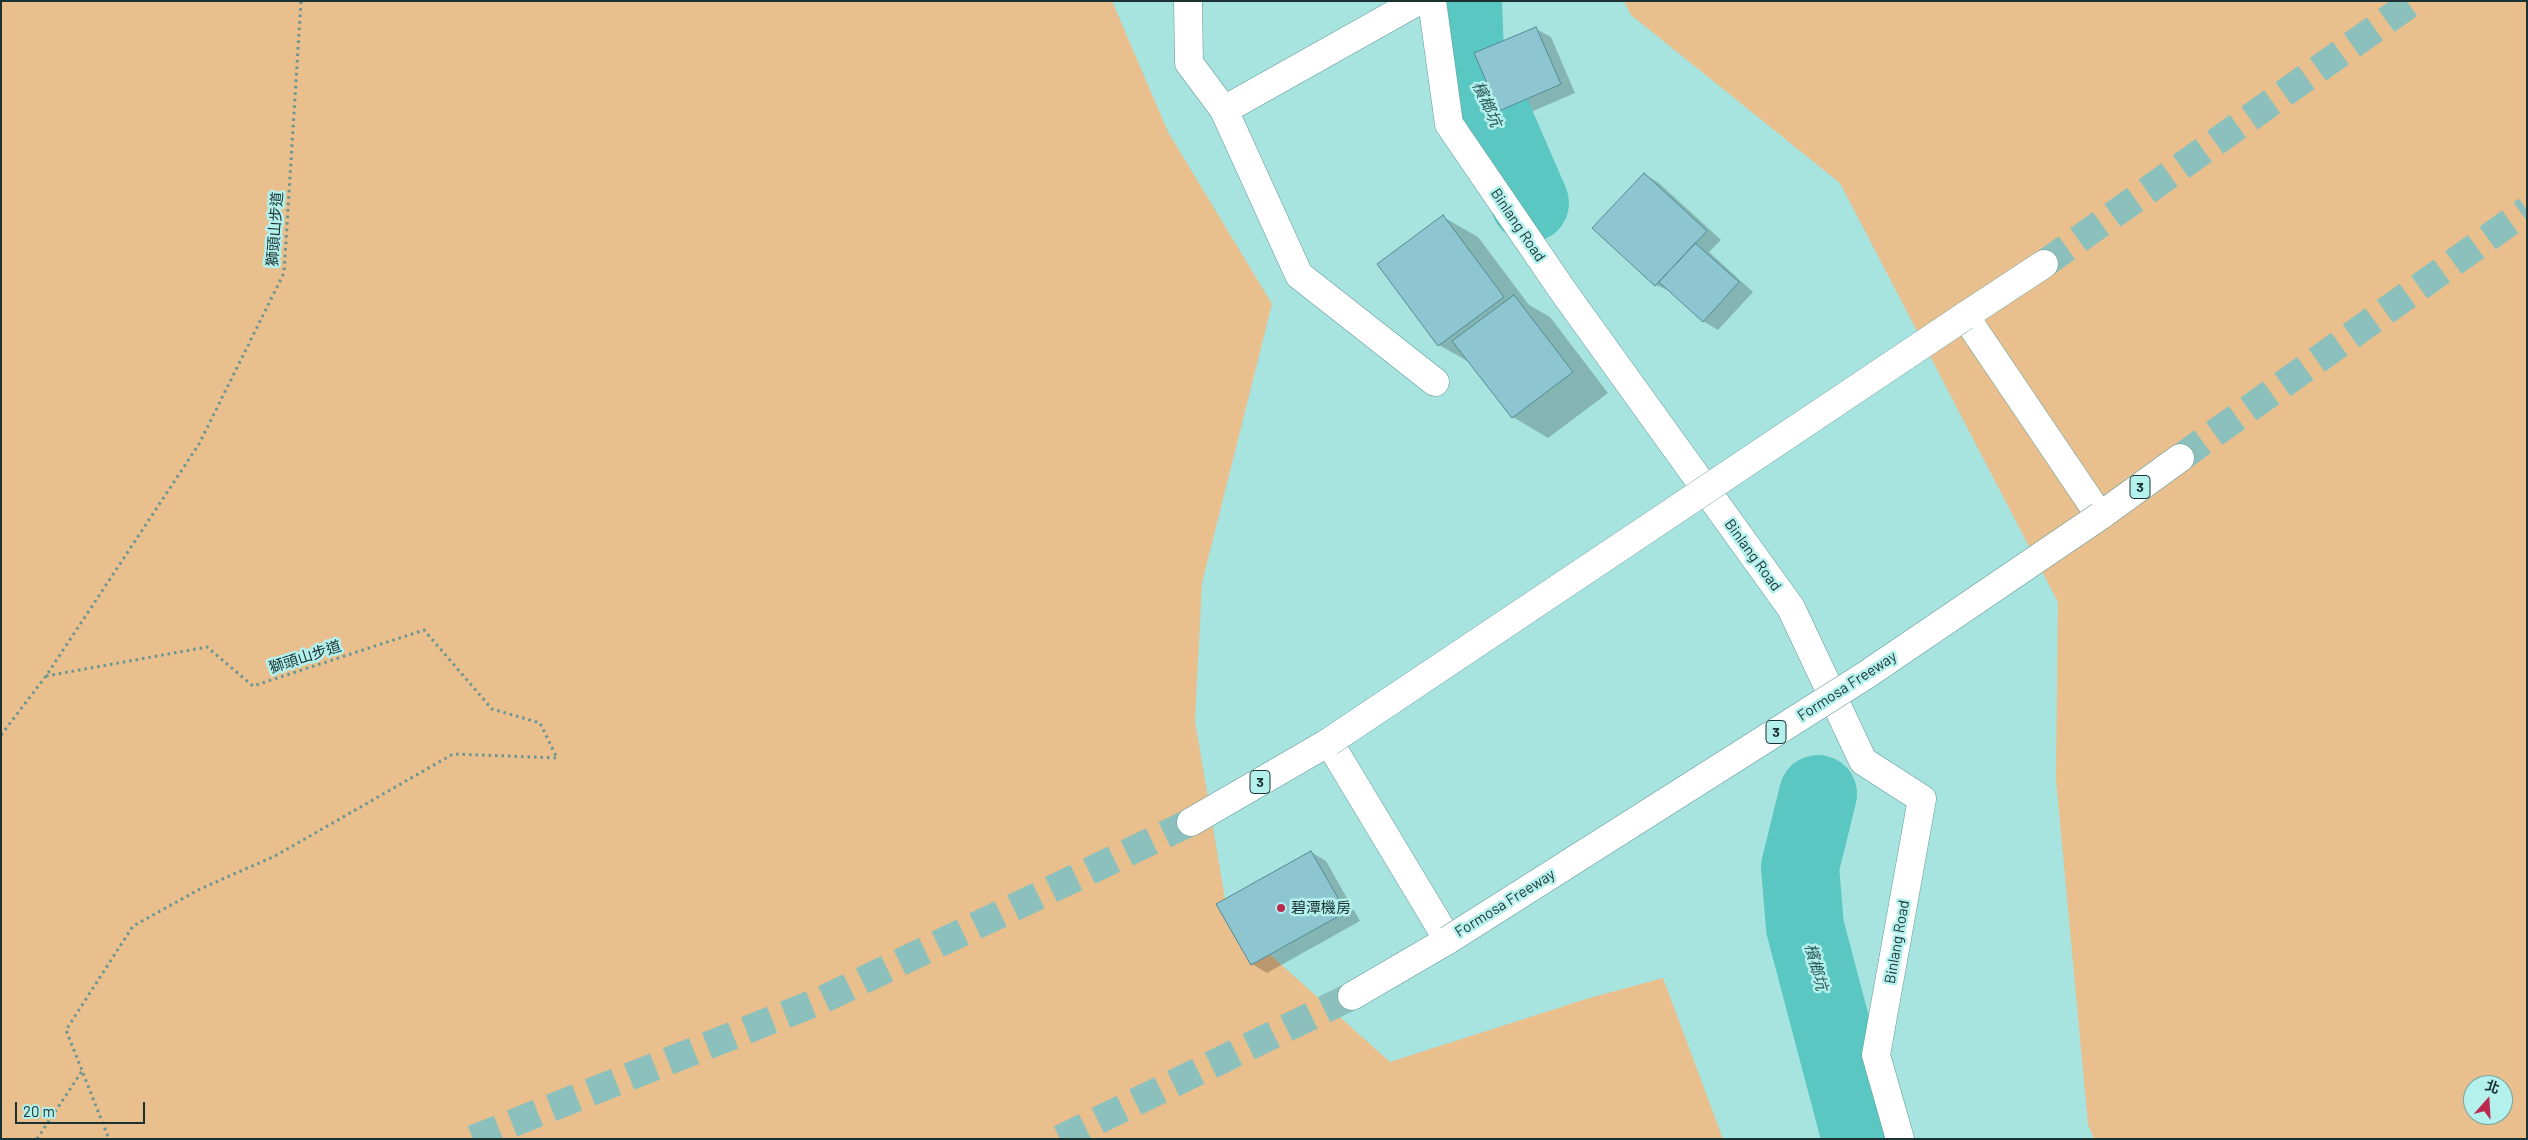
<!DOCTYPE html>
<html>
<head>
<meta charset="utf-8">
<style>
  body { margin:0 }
  #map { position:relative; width:2528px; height:1140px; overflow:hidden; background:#a7e3df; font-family:Barlow,"Noto Sans TC",sans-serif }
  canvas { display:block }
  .frame { position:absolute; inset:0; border:2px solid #1a3231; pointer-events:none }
  .north { position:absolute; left:2463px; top:1075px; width:50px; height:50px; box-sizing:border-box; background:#b4f0ec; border:1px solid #76a4a1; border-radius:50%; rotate:19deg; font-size:14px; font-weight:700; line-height:20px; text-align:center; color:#1a3231 }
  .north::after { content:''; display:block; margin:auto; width:18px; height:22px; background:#ba2a4f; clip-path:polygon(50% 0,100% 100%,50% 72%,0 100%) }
  .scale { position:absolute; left:15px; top:1102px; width:130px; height:22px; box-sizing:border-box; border:2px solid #1a3231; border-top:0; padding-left:6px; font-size:15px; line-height:18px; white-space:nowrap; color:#1a3231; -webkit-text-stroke:4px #b4f0ec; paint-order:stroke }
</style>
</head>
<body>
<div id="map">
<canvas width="2528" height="1140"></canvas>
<div class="frame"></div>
<div class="north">北</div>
<div class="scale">20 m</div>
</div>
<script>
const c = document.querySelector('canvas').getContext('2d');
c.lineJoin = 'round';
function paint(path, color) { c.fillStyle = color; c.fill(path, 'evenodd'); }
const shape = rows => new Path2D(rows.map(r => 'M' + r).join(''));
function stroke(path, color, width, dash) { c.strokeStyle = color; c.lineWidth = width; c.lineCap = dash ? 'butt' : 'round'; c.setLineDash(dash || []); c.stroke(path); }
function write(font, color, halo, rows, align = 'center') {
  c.font = font + ' Barlow,"Noto Sans TC",sans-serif'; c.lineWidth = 5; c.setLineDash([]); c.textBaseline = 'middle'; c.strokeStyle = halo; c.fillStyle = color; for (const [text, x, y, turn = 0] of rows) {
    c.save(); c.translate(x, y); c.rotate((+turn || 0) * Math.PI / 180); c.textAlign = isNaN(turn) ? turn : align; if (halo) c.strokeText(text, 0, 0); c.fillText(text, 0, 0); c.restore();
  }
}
const green = shape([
  [1,1,1112,1,1168,132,1272,304,1202,583,1195,721,1228,917,1390,1062,1586,999,1663,978,1723,1139,1,1139],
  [1624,1,2527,1,2527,1139,2094,1139,2088,1124,2056,779,2058,602,1840,183,1631,15],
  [2473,1085,2503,1085,2503,1115,2473,1115]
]);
const shadow = shape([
  [1536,29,1551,37,1575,93,1515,119,1500,110],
  [1644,174,1659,183,1721,240,1709,252,1753,292,1718,330,1703,321,1672,292,1656,285,1594,228],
  [1443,217,1478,237,1529,305,1550,317,1608,393,1548,438,1513,417,1471,363,1439,345],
  [1311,852,1326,861,1360,921,1267,973,1252,964,1218,904]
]);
const river = shape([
  [1463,1,1465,53,1530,203],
  [1818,794,1800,867,1805,927,1861,1139]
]);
const building = shape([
  [1536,27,1561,84,1499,111,1474,53,1536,27],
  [1644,173,1707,231,1655,286,1592,228,1644,173],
  [1443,215,1504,297,1438,346,1377,264,1443,215],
  [1695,243,1739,282,1703,322,1659,282,1695,243],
  [1514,295,1573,372,1512,418,1452,341,1514,295],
  [1311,851,1346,912,1251,965,1216,904,1311,851]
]);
const motorwayTunnel = shape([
  [2044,264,2414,1],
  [2180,458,2527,210],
  [473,1139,822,1000,1191,822],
  [1060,1139,1352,996]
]);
const path = shape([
  [46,676,207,647,253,686,424,630,492,709,540,723,557,758,453,754,275,856,200,889,133,926,66,1030,109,1139],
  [1,735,46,676,199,444,284,273,301,1],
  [37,1139,82,1071]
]);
const minor = shape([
  [1188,1,1189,63,1224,110],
  [1418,1,1224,110,1299,275,1435,382],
  [1432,1,1449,124,1563,291,1791,608,1863,761,1922,799,1876,1055,1900,1139]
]);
const motorway = shape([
  [2044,264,1965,316,2100,516,2180,458],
  [1191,822,1329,742,1448,940,1352,996]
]);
const motorwayBridge = shape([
  [1329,742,1965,316],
  [1448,940,1866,675,2100,516]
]);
const markers = [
  [1281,908,5,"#ba2a4f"]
];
const shields = [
  [2140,487,20],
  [1776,732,20],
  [1260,782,20]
];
const shieldNames = [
  ["3",2140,487],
  ["3",1776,732],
  ["3",1260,782]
];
const streetNames = [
  ["Binlang Road",1518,225,56],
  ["獅頭山步道",275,229,-86],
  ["Binlang Road",1753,555,54],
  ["獅頭山步道",305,657,-18],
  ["Formosa Freeway",1847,686,-33],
  ["Formosa Freeway",1505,903,-32],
  ["Binlang Road",1897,942,-80]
];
const poiNames = [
  ["碧潭機房",1291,908]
];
const waterNames = [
  ["檳榔坑",1487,104,66],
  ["檳榔坑",1816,967,75]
];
paint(green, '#e8bf8d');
paint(shadow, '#0003');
stroke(river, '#5ac7c2', 78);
paint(building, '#8dc5d0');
stroke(building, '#538a95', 1);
stroke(motorwayTunnel, '#8bc0bc', 28, [28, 14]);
stroke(minor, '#619a97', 29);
stroke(motorway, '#619a97', 29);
stroke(path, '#699592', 3, [2.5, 4]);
stroke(minor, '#fff', 28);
stroke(motorway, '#fff', 28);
stroke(motorwayBridge, '#619a97', 29, []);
stroke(motorwayBridge, '#fff', 28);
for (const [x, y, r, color] of markers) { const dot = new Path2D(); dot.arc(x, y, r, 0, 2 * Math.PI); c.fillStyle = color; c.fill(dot); stroke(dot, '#b4f0ec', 2); }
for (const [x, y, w] of shields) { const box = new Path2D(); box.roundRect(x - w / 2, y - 11.5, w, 23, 4); c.fillStyle = '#b4f0ec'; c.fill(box); stroke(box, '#1a3231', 1); }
write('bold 14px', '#1a3231', null, shieldNames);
write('15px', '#1a3231', '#b4f0ec', streetNames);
write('15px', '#1a3231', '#b4f0ec', poiNames, 'left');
write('italic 16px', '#2b5b59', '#b4f0ec', waterNames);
</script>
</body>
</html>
